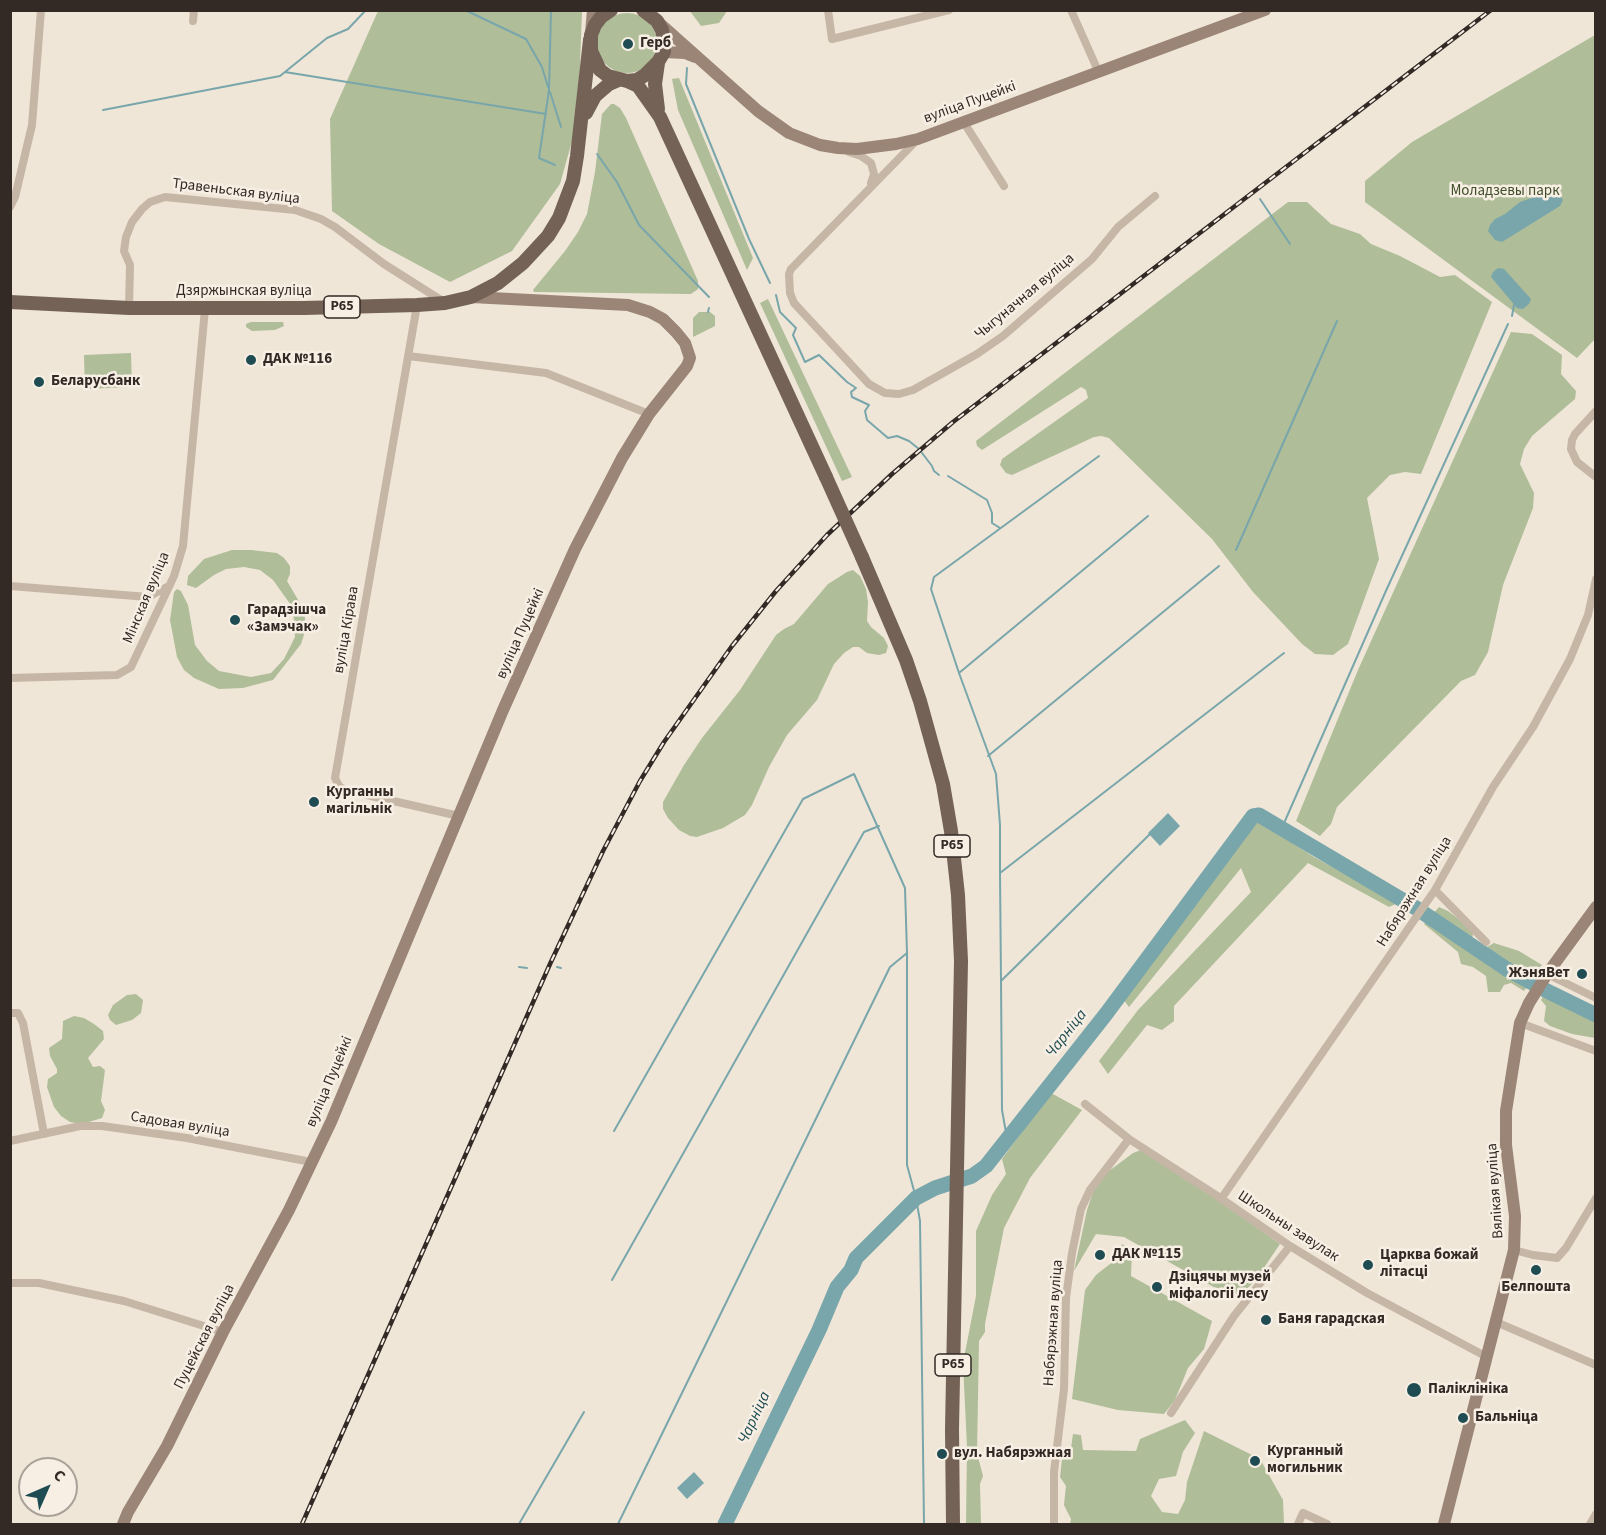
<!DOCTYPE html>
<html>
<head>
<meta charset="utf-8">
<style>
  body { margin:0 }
  #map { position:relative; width:1606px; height:1535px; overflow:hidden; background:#efe6d8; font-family:"Source Sans 3",sans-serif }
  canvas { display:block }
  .frame { position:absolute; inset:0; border:12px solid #332a26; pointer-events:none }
  .north { position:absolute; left:18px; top:1457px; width:60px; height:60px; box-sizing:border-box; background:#f8efe4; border:2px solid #a9a098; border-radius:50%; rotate:45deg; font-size:16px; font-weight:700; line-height:24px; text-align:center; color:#332a26 }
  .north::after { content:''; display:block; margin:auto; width:21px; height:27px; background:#1e4c52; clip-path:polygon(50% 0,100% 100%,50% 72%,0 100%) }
</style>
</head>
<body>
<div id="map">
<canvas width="1606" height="1535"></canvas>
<div class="frame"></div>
<div class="north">С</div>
</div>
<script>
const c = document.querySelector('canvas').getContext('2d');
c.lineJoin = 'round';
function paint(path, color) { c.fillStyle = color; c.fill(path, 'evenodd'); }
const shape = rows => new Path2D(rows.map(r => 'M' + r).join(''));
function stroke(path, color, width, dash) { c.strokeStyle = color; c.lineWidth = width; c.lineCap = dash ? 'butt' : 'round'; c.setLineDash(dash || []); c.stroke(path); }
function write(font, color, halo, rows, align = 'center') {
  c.font = font + ' "Source Sans 3",sans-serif'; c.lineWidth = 5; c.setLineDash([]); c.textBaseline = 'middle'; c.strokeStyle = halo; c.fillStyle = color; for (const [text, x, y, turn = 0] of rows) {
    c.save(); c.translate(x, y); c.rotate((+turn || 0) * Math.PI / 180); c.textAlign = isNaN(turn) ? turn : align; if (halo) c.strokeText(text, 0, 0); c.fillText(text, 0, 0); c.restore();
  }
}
const green = shape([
  [378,11,582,11,578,120,560,184,512,251,450,282,379,244,332,211,330,119],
  [690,11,727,11,719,23,701,26],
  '597 43a30 30 0 1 1 60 0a30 30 0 1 1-60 0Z',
  [1595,35,1595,339,1577,358,1365,202,1365,181,1412,142],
  [679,78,753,258,747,270,678,110,672,79],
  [611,104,614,104,620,108,626,118,698,281,698,289,691,294,534,292,533,290,565,251,578,232,587,214,595,172,602,114],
  [1288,202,1307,202,1331,224,1360,234,1371,244,1400,256,1440,277,1455,275,1492,302,1421,474,1405,472,1390,475,1367,498,1379,559,1348,644,1333,655,1315,654,1302,644,1253,592,1212,539,1109,438,1101,436,1094,437,1012,475,1006,473,1000,465,1002,459,1088,398,1086,390,1081,387,982,450,977,446,976,441],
  [768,299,852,477,842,481,760,303],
  [699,312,710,312,715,316,715,326,693,337,693,318],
  [251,322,283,322,284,326,275,330,252,331,246,327,246,324],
  [1511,332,1532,334,1562,355,1561,374,1576,391,1575,399,1532,436,1524,449,1520,464,1534,493,1533,508,1503,585,1488,652,1475,675,1461,681,1337,807,1331,824,1320,836,1296,821,1358,670],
  [131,353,132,387,85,389,84,355],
  [232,550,251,550,277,553,284,558,290,566,290,574,287,581,304,610,306,628,301,644,273,680,243,688,219,689,194,678,184,670,177,657,170,620,174,592,177,589,181,591,188,605,195,645,207,661,219,671,251,677,271,673,284,659,295,637,293,608,273,580,260,570,244,567,226,569,214,575,196,588,187,585,188,576,204,559],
  [853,570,860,576,866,589,868,602,867,621,871,627,884,638,888,646,886,653,879,655,867,653,859,647,853,647,844,653,834,664,817,700,787,735,769,767,752,805,745,815,723,828,697,837,690,836,679,830,668,818,663,809,663,802,684,765,702,738,740,690,776,635,784,629,794,624,828,584,847,572],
  [1257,820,1314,857,1398,903,1389,907,1308,863,1174,1006,1174,1021,1162,1030,1147,1025,1108,1074,1099,1061,1138,1010,1251,892,1241,868,1129,1007,1122,998],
  [1439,907,1448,911,1469,927,1473,934,1472,939,1487,947,1494,943,1519,951,1542,965,1524,991,1511,983,1504,985,1500,992,1488,992,1486,976,1473,967,1461,964,1458,952,1424,924],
  [1549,986,1595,1006,1595,1038,1572,1034,1550,1026,1544,1021,1546,1006,1541,1000],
  [136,994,143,1000,141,1013,132,1020,116,1025,110,1020,108,1015,113,1005,127,995],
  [74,1016,84,1018,94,1024,103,1031,104,1039,88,1058,93,1067,100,1066,105,1070,101,1101,105,1110,102,1118,82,1124,70,1122,61,1116,54,1107,47,1087,48,1079,57,1073,57,1069,50,1056,49,1048,62,1039,63,1021],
  [1051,1093,1082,1110,1030,1178,1004,1228,985,1324,985,1332,979,1341,977,1453,983,1476,980,1484,981,1524,966,1524,967,1447,963,1363,976,1296,976,1231,992,1195,1006,1174,1002,1159],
  [1141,1150,1167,1164,1280,1244,1257,1278,1237,1300,1124,1237,1096,1234,1074,1271,1087,1210,1097,1180,1133,1153],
  [1122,1244,1132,1251,1131,1276,1212,1321,1204,1349,1188,1368,1175,1400,1164,1414,1118,1410,1072,1399,1085,1290,1096,1275,1115,1260],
  [1185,1420,1195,1433,1183,1452,1176,1476,1159,1479,1151,1496,1162,1512,1178,1514,1185,1500,1187,1482,1204,1431,1260,1459,1283,1500,1284,1524,1070,1524,1071,1519,1064,1505,1066,1486,1060,1477,1063,1450,1071,1448,1073,1434,1081,1435,1083,1450,1136,1451,1140,1439]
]);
const water = shape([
  [1552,189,1557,191,1563,200,1560,206,1502,242,1495,240,1488,231,1490,225,1495,219,1505,214,1520,202,1540,195],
  [1498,268,1504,269,1531,299,1529,304,1523,309,1517,308,1491,277,1493,272],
  [1168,813,1180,826,1160,846,1148,833],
  [694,1472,704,1483,687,1499,677,1488]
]);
const stream = shape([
  [465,10,526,39,542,67,548,87],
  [551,10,549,90,539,158,555,165],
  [687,68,686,84,749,239,770,283],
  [285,72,546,114],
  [550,92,561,127],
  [103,110,280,76,327,38,348,29,366,10],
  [597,154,617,182,639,225,709,297],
  [1260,199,1290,244],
  [776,295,780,312,796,328,793,335,805,362,819,355,847,382,856,388,851,392,852,397,869,405,865,411,867,420,888,438,897,436,909,441,919,449,932,466,934,471,939,475],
  [708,312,709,308],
  [1512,316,1514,305],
  [948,476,987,500,992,513,992,523,1000,528],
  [1236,550,1337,321],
  [959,673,1148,516],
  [988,756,1219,566],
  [1281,830,1385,593,1508,324],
  [1000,873,1000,825,996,774,959,673,931,589,934,577,1099,456],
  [519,967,527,968],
  [557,967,561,968],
  [1001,981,1000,873,1284,653],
  [614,1131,803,799,854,774,905,888,907,953,907,1165,916,1198,920,1221,924,1524],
  [1007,1138,1002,1110,1001,981,1151,833],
  [612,1280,864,832,879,826],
  [728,1519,734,1524],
  [519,1524,584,1412],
  [618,1524,890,967,907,953]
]);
const river = shape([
  [1545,990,1596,1015],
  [725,1524,819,1330,837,1287,851,1270,856,1258,916,1198,935,1188,972,1176,986,1166,1106,1014,1253,816,1259,815,1416,908,1508,970,1532,983]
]);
const street = shape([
  [828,10,832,39,949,10],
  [1071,10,1099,73],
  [193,21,194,10],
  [963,121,1004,186],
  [918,139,791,269,789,274,790,293,794,303,869,384,885,393,899,394,913,390,977,354,1003,336,1092,259,1118,227,1155,196],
  [849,152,861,156,871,163,874,174,871,183],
  [10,207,15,197,32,125,41,10],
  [417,305,335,778,339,786,345,790,459,816],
  [129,308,130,265,124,251,126,237,132,222,142,209,150,202,165,197,295,210,321,219,335,227,384,264,444,302],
  [408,356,546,373,649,414],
  [1596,411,1575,434,1572,440,1571,449,1577,462,1596,477],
  [10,586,148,597,167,587],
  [10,678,117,675,131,667,174,576,183,546,205,309],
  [1435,890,1486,942],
  [1547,974,1596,998],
  [10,1013,18,1013,23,1023,44,1134],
  [1520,1023,1596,1051],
  [1085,1104,1129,1139,1216,1195,1290,1246,1367,1293,1487,1357],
  [10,1141,80,1126,102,1126,187,1138,311,1162],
  [1221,1199,1435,890,1493,787,1533,727,1570,659,1588,615,1596,579],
  [1514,1250,1533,1255,1557,1258,1566,1248,1596,1198],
  [10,1283,39,1283,124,1301,223,1332],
  [1496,1322,1596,1365],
  [1171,1413,1234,1316,1290,1246],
  [1054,1524,1054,1472,1064,1389,1066,1298,1072,1253,1081,1209,1090,1190,1129,1139],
  [1298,1524,1303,1513,1327,1524],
  [1590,1524,1596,1514]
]);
const secondary = shape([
  [658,22,758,111,789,133,820,145,838,148,857,149,896,144,918,139,1265,10],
  [591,33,593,10],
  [664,52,685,53,695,57],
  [123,1524,128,1512,167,1446,223,1332,289,1210,331,1122,503,710,575,549,622,458,649,414,687,366,690,358,685,343,676,332,663,319,650,312,628,305,471,297],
  [1444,1524,1514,1250,1515,1216,1506,1145,1506,1111,1520,1023,1529,1003,1547,974,1596,907]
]);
const primary = shape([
  [611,10,601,17,595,25,591,35,591,51,600,70,608,76,627,81,637,80,645,75,658,62,664,52,664,41,662,30,657,21,643,10],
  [658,63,655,84,658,109],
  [627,81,638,86,660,117,826,477],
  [586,113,595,96,609,84,618,80],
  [10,302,129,308,304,308,417,305,445,303,471,297,498,283,523,263,548,236,559,218,573,181,577,156,590,40],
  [862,557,906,660,920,701,943,784,951,831,958,895,961,961,952,1429,953,1524]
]);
const rail = shape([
  [302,1524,550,964,603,851,640,781,664,742,732,646,776,591,827,535,892,474,953,422,1491,10]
]);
const primaryBridge = shape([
  [826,477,862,557]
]);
const markers = [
  [628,44,6,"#1e4c52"],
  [251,360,6,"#1e4c52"],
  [39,382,6,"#1e4c52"],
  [235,620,6,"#1e4c52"],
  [314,802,6,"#1e4c52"],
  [1582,974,6,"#1e4c52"],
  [1100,1255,6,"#1e4c52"],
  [1368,1265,6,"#1e4c52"],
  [1536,1270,6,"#1e4c52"],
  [1157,1287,6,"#1e4c52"],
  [1266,1320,6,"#1e4c52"],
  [1414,1390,8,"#1e4c52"],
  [1463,1418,6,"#1e4c52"],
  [942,1454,6,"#1e4c52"],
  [1255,1461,6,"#1e4c52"]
];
const shields = [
  [342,307,36],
  [952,846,36],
  [953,1365,36]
];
const shieldNames = [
  ["Р65",342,307],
  ["Р65",952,846],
  ["Р65",953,1365]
];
const poiNames = [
  ["Герб",640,44],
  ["ДАК №116",263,360],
  ["Беларусбанк",51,382],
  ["Гарадзішча",247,611],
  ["«Замэчак»",247,628],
  ["Курганны",326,793],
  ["магільнік",326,810],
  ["ЖэняВет",1570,974,"right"],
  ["ДАК №115",1112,1255],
  ["Царква божай",1380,1256],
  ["літасці",1380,1273],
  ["Дзіцячы музей",1169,1278],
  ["міфалогіі лесу",1169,1295],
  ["Белпошта",1536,1288,"center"],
  ["Баня гарадская",1278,1320],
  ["Паліклініка",1428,1390],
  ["Бальніца",1475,1418],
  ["Курганный",1267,1452],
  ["могильник",1267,1469],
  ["вул. Набярэжная",954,1454]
];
const streetNames = [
  ["вуліца Пуцейкі",970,103,-20],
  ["Травеньская вуліца",236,192,7],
  ["Дзяржынская вуліца",244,292],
  ["Чыгуначная вуліца",1025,297,-40],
  ["Мінская вуліца",147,598,-67],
  ["вуліца Кірава",347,630,-80],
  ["вуліца Пуцейкі",521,634,-66],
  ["Набярэжная вуліца",1415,892,-58],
  ["вуліца Пуцейкі",330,1082,-67],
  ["Садовая вуліца",180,1125,9],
  ["Вялікая вуліца",1496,1191,-94],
  ["Школьны завулак",1288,1227,33],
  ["Набярэжная вуліца",1054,1323,-86],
  ["Пуцейская вуліца",205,1337,-63]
];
const parkNames = [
  ["Моладзевы парк",1505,192]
];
const waterNames = [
  ["Чарніца",1067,1034,-52],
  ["Чарніца",755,1418,-65]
];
paint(green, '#afbd99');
paint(water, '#79a6ab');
stroke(stream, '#79a6ab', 2);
stroke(river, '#79a6ab', 15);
stroke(street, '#c6b6a5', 8);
stroke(secondary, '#9a8577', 12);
stroke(primary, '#746257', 14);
stroke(rail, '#332a26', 4.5);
stroke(rail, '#f8efe4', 2, [7]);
stroke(primaryBridge, '#746257', 14);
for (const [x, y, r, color] of markers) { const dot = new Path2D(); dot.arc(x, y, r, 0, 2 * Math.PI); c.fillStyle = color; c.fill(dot); stroke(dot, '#f8efe4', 2); }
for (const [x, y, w] of shields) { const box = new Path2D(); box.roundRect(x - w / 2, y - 11, w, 22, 4.5); c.fillStyle = '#f8efe4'; c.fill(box); stroke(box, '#332a26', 1.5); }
write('bold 14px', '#332a26', null, shieldNames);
write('bold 15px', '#332a26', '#f8efe4', poiNames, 'left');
write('15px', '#332a26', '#f8efe4', streetNames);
write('15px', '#404f2b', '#f8efe4', parkNames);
write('italic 16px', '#1e4c52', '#f8efe4', waterNames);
</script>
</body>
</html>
